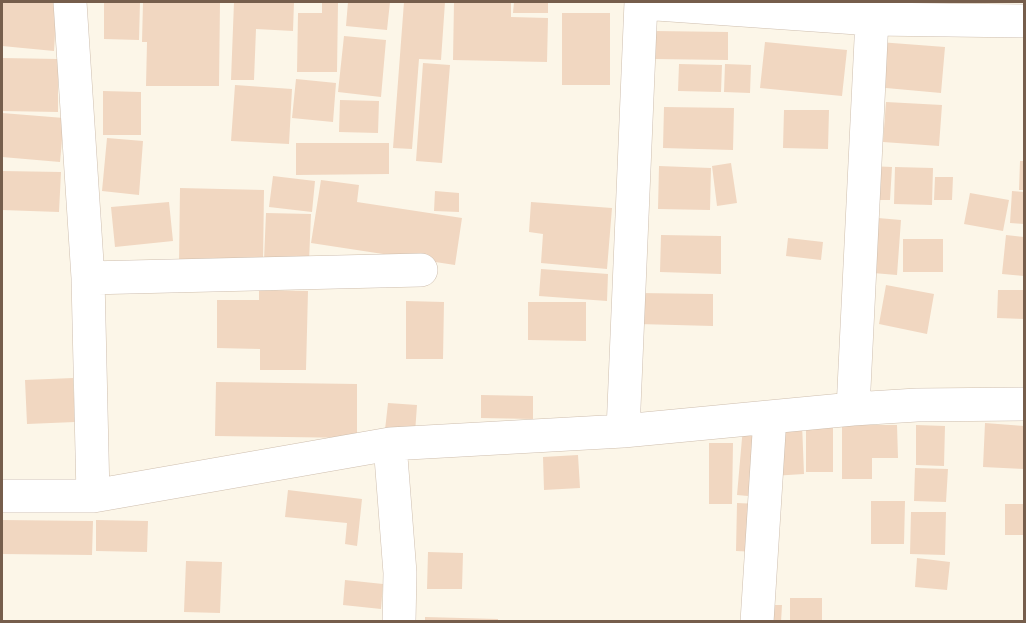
<!DOCTYPE html>
<html>
<head>
<meta charset="utf-8">
<style>
  body { margin:0 }
  #map { position:relative; width:1026px; height:623px; overflow:hidden; background:#fcf6e8; font-family:Jost,sans-serif }
  canvas { display:block }
  .frame { position:absolute; inset:0; border:3px solid #765e4c; pointer-events:none }
</style>
</head>
<body>
<div id="map">
<canvas width="1026" height="623"></canvas>
<div class="frame"></div>
</div>
<script>
const c = document.querySelector('canvas').getContext('2d');
c.lineJoin = 'round';
function paint(path, color) { c.fillStyle = color; c.fill(path, 'evenodd'); }
const shape = rows => new Path2D(rows.map(r => 'M' + r).join(''));
function stroke(path, color, width, dash) { c.strokeStyle = color; c.lineWidth = width; c.lineCap = dash ? 'butt' : 'round'; c.setLineDash(dash || []); c.stroke(path); }
const building = shape([
  [2,2,57,2,54,51,2,46],
  [104,2,140,2,139,40,104,39],
  [143,2,220,2,219,86,146,86,147,42,142,42],
  [234,2,294,2,293,31,256,29,254,80,231,80],
  [322,2,338,2,337,72,297,72,298,13,322,13],
  [348,2,390,2,387,30,346,26],
  [404,2,445,2,441,60,419,59,412,149,393,148],
  [454,2,511,2,511,17,548,18,547,62,453,60],
  [514,2,548,2,548,13,513,13],
  [562,13,610,13,610,85,562,85],
  [655,31,728,32,728,60,654,59],
  [344,36,386,40,381,97,338,92],
  [765,42,847,50,842,96,760,88],
  [879,42,945,47,941,93,875,87],
  [2,58,58,59,58,112,2,111],
  [423,63,450,65,442,163,416,161],
  [679,64,722,65,721,92,678,91],
  [725,64,751,65,750,93,724,92],
  [296,79,336,83,333,122,292,118],
  [235,85,292,89,289,144,231,141],
  [103,91,141,92,141,135,103,135],
  [340,100,379,101,378,133,339,132],
  [886,102,942,105,939,146,883,142],
  [664,107,734,108,733,150,663,148],
  [784,110,829,110,828,149,783,148],
  [2,113,64,118,60,162,2,157],
  [107,138,143,141,139,195,102,191],
  [296,143,389,143,389,174,296,175],
  [1020,161,1024,161,1024,190,1019,190],
  [731,163,737,203,717,206,712,166],
  [659,166,711,168,710,210,658,209],
  [869,166,892,167,890,200,868,200],
  [895,167,933,168,932,205,894,204],
  [2,171,61,172,59,212,2,210],
  [273,176,315,181,312,212,269,207],
  [935,177,953,177,952,200,934,200],
  [321,180,359,185,357,202,462,218,455,265,311,243],
  [180,188,264,190,263,263,179,265],
  [435,191,459,193,459,212,434,211],
  [1012,191,1024,192,1024,224,1010,223],
  [970,193,1009,200,1003,231,964,224],
  [169,202,173,241,115,247,111,207],
  [531,202,612,208,607,269,541,263,543,234,529,232],
  [266,213,311,214,309,261,264,260],
  [878,218,901,220,897,275,873,273],
  [661,235,721,236,721,274,660,272],
  [1006,235,1024,237,1024,276,1002,274],
  [788,238,823,242,821,260,786,256],
  [903,239,943,239,943,272,903,272],
  [541,269,608,274,607,301,539,296],
  [886,285,934,294,927,334,879,324],
  [259,290,308,291,306,370,260,370,260,349,217,348,217,300,259,300],
  [998,290,1024,290,1024,319,997,318],
  [639,293,713,294,713,326,638,324],
  [406,301,444,302,443,359,406,359],
  [528,302,586,302,586,341,528,340],
  [73,378,75,422,27,424,25,380],
  [216,382,357,384,357,438,215,436],
  [481,395,533,396,533,419,481,418],
  [388,403,417,405,415,433,385,430],
  [985,423,1024,426,1024,469,983,467],
  [802,424,804,474,772,476,770,425],
  [842,425,897,425,898,458,872,458,872,479,842,479],
  [916,425,945,426,944,466,916,465],
  [743,427,765,429,759,497,737,495],
  [806,427,833,427,833,472,806,472],
  [709,443,733,443,732,504,709,504],
  [578,455,580,488,544,490,543,457],
  [915,468,948,469,946,502,914,501],
  [288,490,362,499,357,546,345,544,347,523,285,517],
  [871,501,905,501,904,544,871,544],
  [737,503,759,504,758,552,736,551],
  [1005,504,1024,504,1024,535,1005,535],
  [911,512,946,512,945,555,910,554],
  [2,520,93,521,92,555,2,554],
  [96,520,148,521,147,552,96,551],
  [428,552,463,553,462,589,427,589],
  [917,558,950,562,947,590,915,587],
  [186,561,222,562,220,613,184,612],
  [345,580,383,584,381,609,343,605],
  [790,598,822,598,822,622,790,622],
  [766,605,782,605,781,622,766,622],
  [425,617,498,619,498,622,425,622]
]);
const street = shape([
  [70,2,88,278,93,496],
  [642,3,872,19,1024,21],
  [88,278,421,270],
  [853,409,872,19],
  [623,431,641,2],
  [390,444,623,431,853,409,917,405,1024,404],
  [2,496,93,496,390,444,400,573,399,622],
  [757,622,770,417]
]);
paint(building, '#f1d7c1');
stroke(street, '#cebeae', 34);
stroke(street, '#fff', 33);
</script>
</body>
</html>
